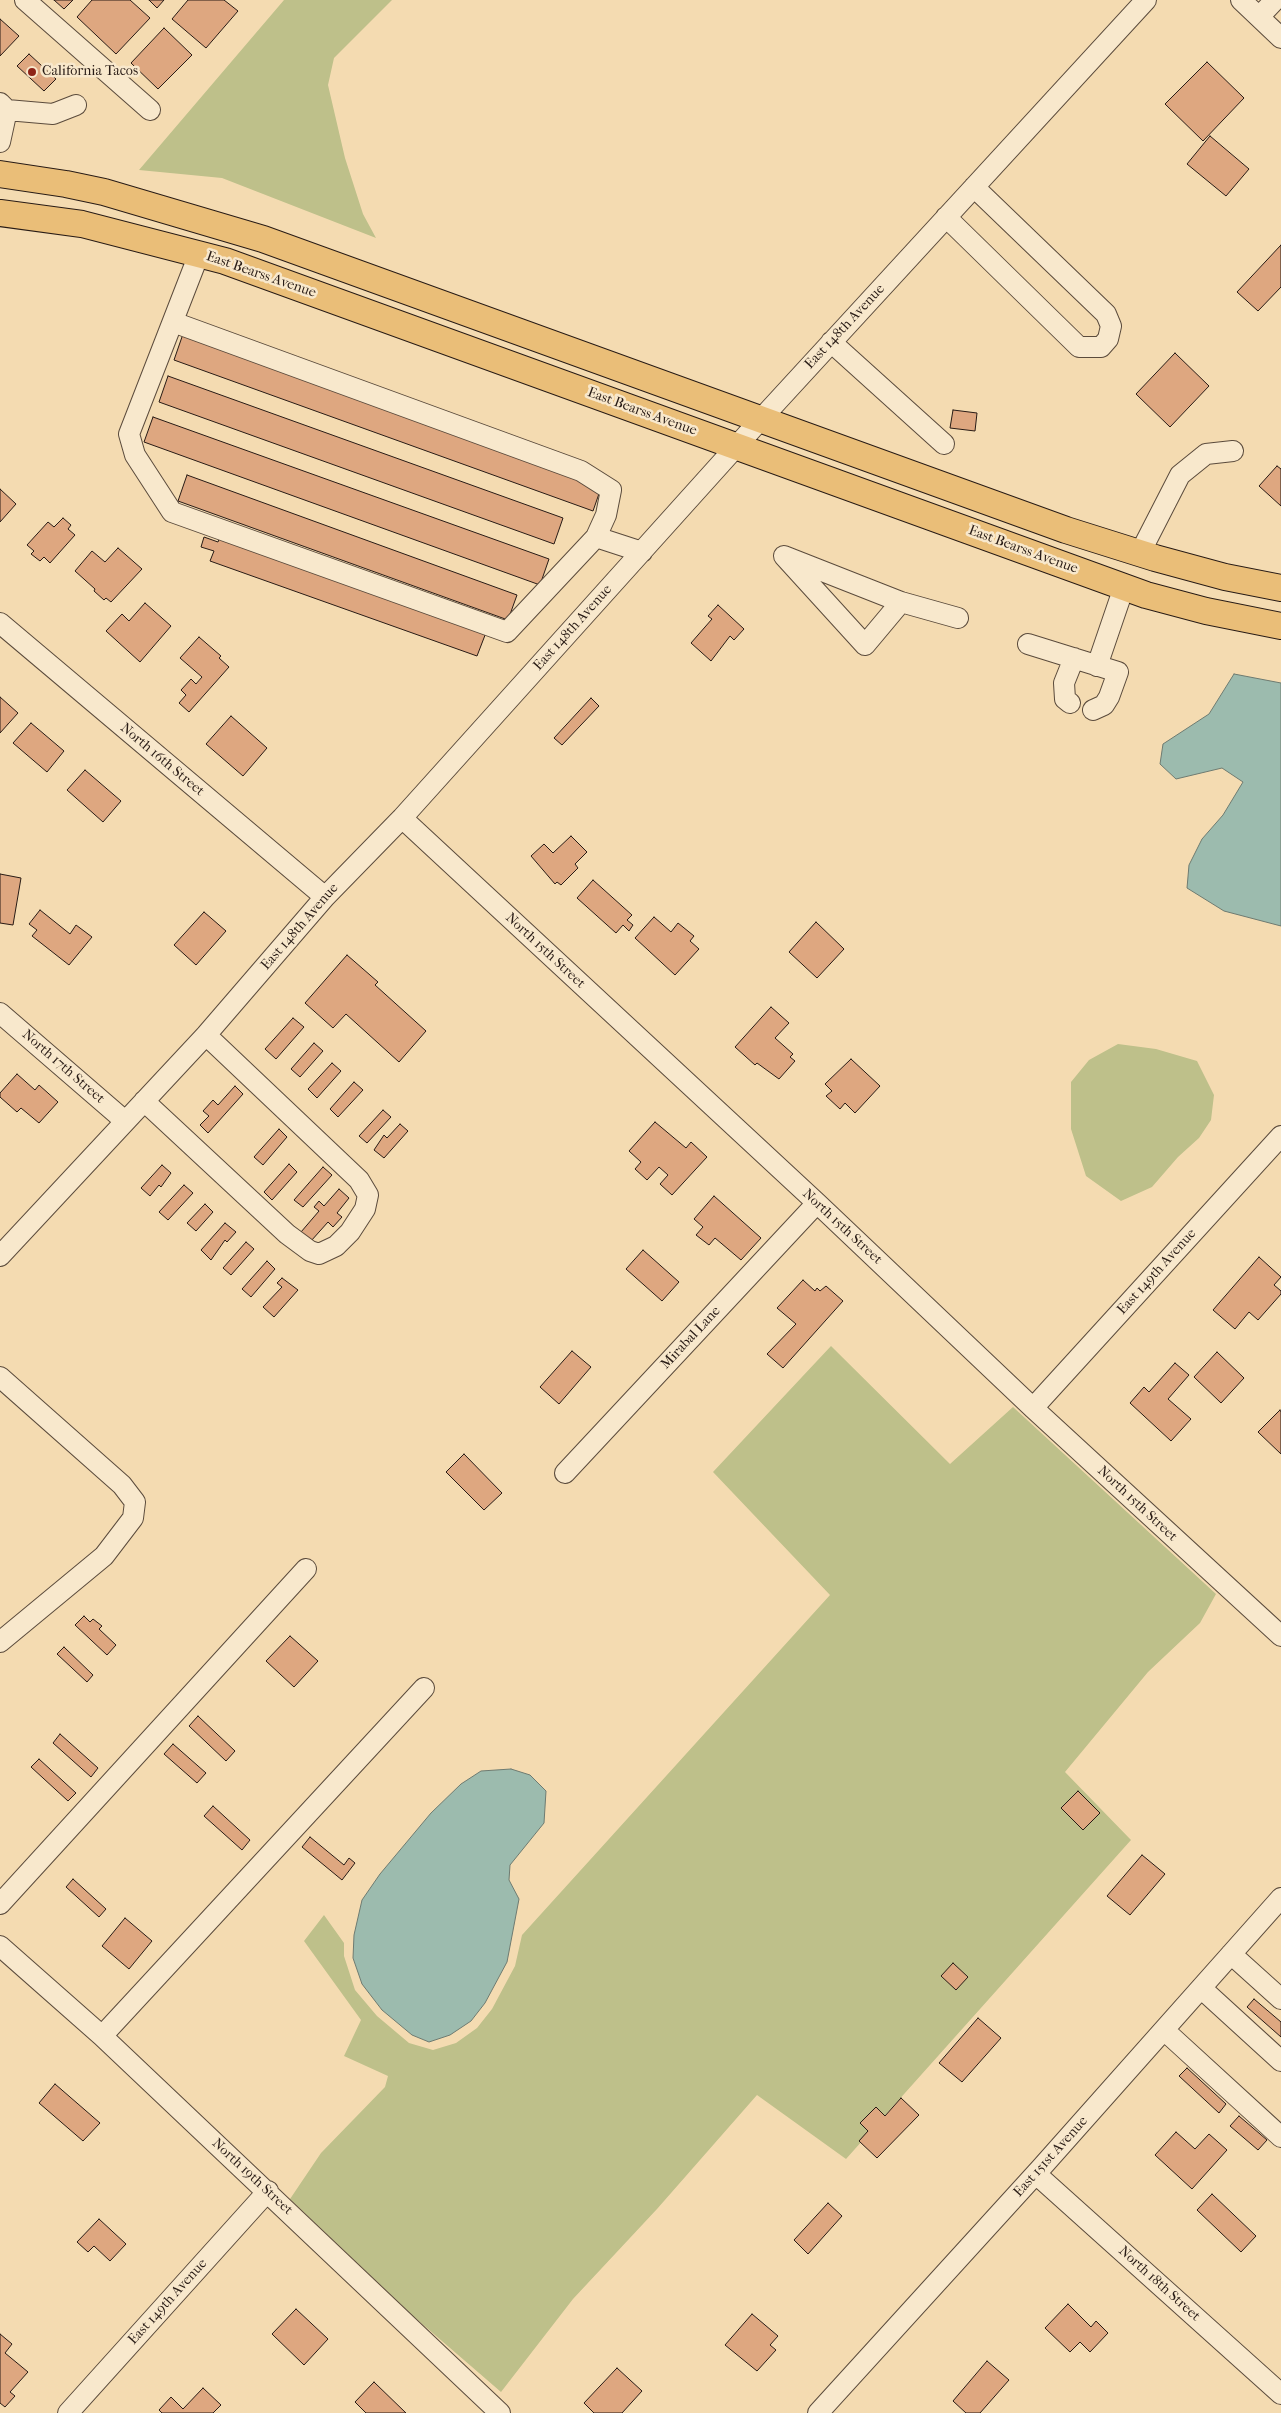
<!DOCTYPE html>
<html>
<head>
<meta charset="utf-8">
<style>
  body { margin:0 }
  canvas { display:block; background:#f4dbb1 }
</style>
</head>
<body>
<canvas width="1281" height="2413"></canvas>
<script>
const c = document.querySelector('canvas').getContext('2d');
c.lineJoin = 'round';
function paint(path, color) { c.fillStyle = color; c.fill(path, 'evenodd'); }
const shape = rows => new Path2D(rows.map(r => 'M' + r).join(''));
function stroke(path, color, width, dash) { c.strokeStyle = color; c.lineWidth = width; c.lineCap = dash ? 'butt' : 'round'; c.setLineDash(dash || []); c.stroke(path); }
function write(font, color, halo, rows, align = 'center') {
  c.font = font + ' "IM FELL French Canon",serif'; c.lineWidth = 5; c.setLineDash([]); c.textBaseline = 'middle'; c.strokeStyle = halo; c.fillStyle = color; for (const [text, x, y, turn = 0] of rows) {
    c.save(); c.translate(x, y); c.rotate((+turn || 0) * Math.PI / 180); c.textAlign = isNaN(turn) ? turn : align; if (halo) c.strokeText(text, 0, 0); c.fillText(text, 0, 0); c.restore();
  }
}
const green = shape([
  [284,0,392,0,334,58,328,85,345,158,363,214,376,238,222,178,139,170],
  [1118,1044,1156,1049,1197,1061,1214,1095,1211,1120,1199,1138,1178,1157,1152,1187,1121,1201,1086,1176,1071,1129,1071,1082,1089,1060],
  [831,1346,950,1464,1013,1407,1216,1594,1200,1623,1148,1672,1065,1772,1131,1840,846,2159,757,2095,657,2209,573,2299,501,2392,413,2316,290,2199,321,2153,385,2087,388,2076,344,2056,361,2020,304,1941,324,1915,344,1943,344,1956,355,1990,377,2016,409,2043,433,2050,456,2043,477,2028,492,2009,515,1966,522,1935,830,1595,713,1472]
]);
const water = shape([
  [1234,674,1281,683,1281,926,1224,911,1187,888,1189,865,1202,839,1223,815,1243,782,1222,768,1176,779,1160,764,1163,744,1209,714,1234,674],
  [511,1769,530,1775,546,1791,544,1823,510,1865,509,1880,519,1899,507,1962,485,2003,471,2021,450,2035,429,2042,412,2035,382,2010,362,1984,353,1958,354,1935,362,1900,380,1874,431,1813,461,1784,481,1771,511,1769]
]);
const building = shape([
  [54,0,73,0,64,9,54,0],
  [92,0,130,0,150,18,116,54,77,17,92,0],
  [149,0,164,0,157,8,149,0],
  [188,0,224,0,238,11,206,48,172,19,188,0],
  [0,19,19,36,0,56,0,19],
  [164,28,192,55,158,89,131,63,164,28],
  [29,54,56,79,44,91,17,66,29,54],
  [1207,62,1244,98,1203,141,1165,104,1207,62],
  [1210,136,1249,169,1226,196,1187,164,1210,136],
  [1281,245,1281,287,1258,311,1237,292,1281,245],
  [183,334,602,485,593,511,174,360,183,334],
  [1175,353,1209,386,1170,427,1136,394,1175,353],
  [168,376,563,518,554,544,159,402,168,376],
  [953,410,977,413,975,431,950,428,953,410],
  [153,417,549,559,540,585,144,442,153,417],
  [1277,466,1281,469,1281,506,1259,486,1277,466],
  [187,475,517,595,508,620,178,501,187,475],
  [0,489,16,504,0,522,0,489],
  [63,518,71,525,68,529,75,535,50,563,44,557,40,561,31,554,34,551,27,545,48,522,54,527,63,518],
  [221,534,487,630,477,656,210,561,214,551,201,547,204,537,218,542,221,534],
  [118,548,142,569,111,602,106,598,104,600,94,591,95,589,75,571,92,551,105,562,118,548],
  [145,603,171,626,140,662,106,631,122,614,129,621,145,603],
  [718,605,744,629,734,640,730,636,711,661,691,643,712,619,708,616,718,605],
  [199,637,221,656,219,658,229,667,189,712,179,703,186,695,181,690,191,679,196,684,202,677,180,658,199,637],
  [0,697,18,713,0,733,0,697],
  [591,698,599,706,562,745,554,738,591,698],
  [231,716,267,748,243,776,206,744,231,716],
  [31,723,64,751,47,772,13,743,31,723],
  [85,770,121,801,103,822,67,790,85,770],
  [571,836,587,852,575,864,578,868,561,885,557,882,555,884,531,856,544,844,553,853,571,836],
  [0,874,21,878,13,925,0,923,0,874],
  [593,880,632,915,627,920,633,925,629,931,623,925,616,933,577,898,593,880],
  [40,910,70,934,76,925,92,937,69,965,32,936,37,930,29,924,40,910],
  [204,912,226,931,196,965,174,945,204,912],
  [654,917,671,932,678,923,694,936,690,941,699,949,675,975,635,938,654,917],
  [816,922,844,949,817,978,789,952,816,922],
  [347,955,378,982,375,985,426,1031,399,1062,346,1014,333,1028,305,1003,347,955],
  [771,1007,789,1023,775,1038,793,1054,790,1057,795,1061,779,1079,757,1063,755,1065,735,1047,771,1007],
  [293,1018,304,1027,276,1059,265,1049,293,1018],
  [314,1043,323,1051,300,1077,291,1069,314,1043],
  [851,1059,880,1086,855,1113,845,1103,840,1109,826,1096,832,1091,825,1084,851,1059],
  [332,1063,341,1071,317,1098,308,1089,332,1063],
  [17,1074,35,1090,39,1085,58,1102,39,1123,21,1108,17,1112,0,1097,0,1093,17,1074],
  [354,1082,363,1090,338,1117,330,1109,354,1082],
  [235,1086,243,1094,208,1133,200,1125,209,1116,203,1111,213,1100,218,1105,235,1086],
  [383,1110,391,1117,367,1143,359,1136,383,1110],
  [655,1122,686,1148,691,1142,707,1157,672,1195,660,1184,668,1175,659,1167,647,1180,635,1169,641,1162,629,1151,655,1122],
  [400,1124,408,1131,384,1158,374,1150,384,1135,387,1138,400,1124],
  [279,1129,287,1137,263,1165,254,1157,279,1129],
  [289,1164,297,1172,272,1200,264,1192,289,1164],
  [162,1165,171,1173,161,1187,159,1185,150,1196,141,1188,162,1165],
  [323,1167,332,1175,303,1207,294,1200,323,1167],
  [184,1185,193,1193,168,1220,159,1212,184,1185],
  [339,1189,349,1198,337,1213,342,1217,333,1227,328,1222,311,1241,301,1232,319,1211,314,1207,319,1201,324,1206,339,1189],
  [714,1196,761,1238,741,1260,715,1238,709,1245,696,1235,703,1227,694,1219,714,1196],
  [205,1204,213,1212,196,1231,187,1223,205,1204],
  [225,1223,236,1232,227,1242,225,1240,211,1260,201,1250,225,1223],
  [246,1242,254,1249,231,1275,223,1268,246,1242],
  [643,1250,679,1282,662,1301,626,1269,643,1250],
  [1259,1257,1281,1277,1274,1285,1281,1291,1281,1294,1258,1320,1249,1312,1235,1329,1213,1310,1259,1257],
  [267,1261,275,1269,251,1297,242,1289,267,1261],
  [282,1278,298,1290,274,1317,263,1307,282,1287,277,1283,282,1278],
  [803,1280,815,1291,817,1288,820,1291,826,1286,843,1301,783,1368,767,1354,796,1324,777,1308,803,1280],
  [572,1351,591,1367,559,1404,540,1387,572,1351],
  [1217,1352,1244,1378,1221,1403,1194,1377,1217,1352],
  [1175,1363,1189,1375,1168,1399,1191,1419,1171,1441,1130,1403,1144,1387,1149,1392,1175,1363],
  [1280,1410,1281,1412,1281,1454,1258,1432,1280,1410],
  [464,1454,502,1493,484,1510,446,1472,464,1454],
  [84,1616,90,1622,93,1619,102,1626,99,1629,116,1645,107,1655,75,1625,84,1616],
  [290,1636,318,1661,294,1687,266,1661,290,1636],
  [64,1647,93,1675,87,1682,57,1654,64,1647],
  [198,1716,235,1751,226,1761,189,1726,198,1716],
  [60,1734,98,1768,91,1777,53,1743,60,1734],
  [173,1744,206,1773,197,1783,164,1754,173,1744],
  [39,1759,76,1793,68,1801,31,1767,39,1759],
  [1078,1791,1100,1813,1083,1830,1061,1808,1078,1791],
  [213,1806,250,1840,242,1850,204,1816,213,1806],
  [310,1837,344,1865,349,1858,355,1863,342,1880,302,1847,310,1837],
  [1142,1855,1165,1874,1130,1915,1107,1896,1142,1855],
  [73,1879,106,1909,99,1917,66,1887,73,1879],
  [125,1918,152,1941,129,1969,102,1946,125,1918],
  [953,1963,968,1977,956,1990,941,1976,953,1963],
  [1254,1999,1281,2022,1281,2037,1247,2007,1254,1999],
  [978,2018,1001,2038,962,2082,939,2063,978,2018],
  [1187,2068,1226,2104,1219,2113,1179,2076,1187,2068],
  [55,2084,100,2123,83,2141,39,2103,55,2084],
  [901,2098,919,2115,877,2158,859,2141,868,2131,860,2123,876,2107,885,2116,901,2098],
  [1239,2116,1267,2140,1258,2150,1230,2126,1239,2116],
  [1176,2132,1195,2149,1209,2134,1227,2150,1192,2189,1155,2155,1176,2132],
  [1212,2194,1256,2236,1241,2252,1197,2210,1212,2194],
  [828,2203,842,2216,808,2254,794,2240,828,2203],
  [99,2219,126,2244,110,2261,94,2246,88,2252,77,2242,99,2219],
  [1068,2304,1091,2327,1096,2321,1108,2333,1090,2352,1080,2342,1070,2352,1045,2328,1068,2304],
  [296,2309,328,2339,304,2365,272,2334,296,2309],
  [752,2314,778,2336,770,2345,776,2350,757,2371,725,2345,752,2314],
  [0,2334,12,2344,5,2353,28,2372,10,2392,15,2396,5,2407,0,2403,0,2334],
  [987,2361,1009,2380,980,2413,966,2413,953,2401,987,2361],
  [617,2368,642,2391,622,2413,594,2413,584,2403,617,2368],
  [374,2382,406,2413,366,2413,355,2402,374,2382],
  [203,2388,221,2405,213,2413,162,2413,159,2410,171,2397,183,2409,203,2388]
]);
const minor = shape([
  [25,0,150,110],
  [1241,0,1281,38],
  [1259,17,1275,0],
  [0,103,7,110,53,114,76,105],
  [0,142,7,110],
  [946,217,1079,347,1101,347,1108,339,1111,326,1106,314,974,187],
  [173,322,581,471,611,490,606,515,596,537,507,632,172,512,135,455,129,434,199,254],
  [831,342,944,444],
  [596,537,642,552],
  [1140,553,1180,475,1206,454,1233,451],
  [901,602,865,645,784,556,901,602,958,618],
  [0,623,325,897],
  [1028,644,1118,672,1109,697,1104,705,1093,710],
  [1097,666,1124,587],
  [1070,703,1065,699,1064,683,1074,658],
  [402,818,817,1203,1033,1408,1281,1636],
  [0,1013,125,1121],
  [144,1101,287,1234,310,1251,319,1254,336,1246,350,1232,365,1209,368,1195,359,1180,206,1035],
  [0,1256,206,1035,325,897,402,818,761,419,1146,0],
  [0,1377,122,1485,135,1502,133,1518,104,1556,0,1642],
  [1033,1408,1281,1136],
  [565,1473,817,1203],
  [0,1904,306,1569],
  [0,1946,102,2036,500,2413],
  [1231,1954,1281,1999],
  [1201,1988,1281,2061],
  [1164,2030,1281,2137],
  [102,2036,424,1688],
  [1036,2174,1281,2394],
  [68,2413,268,2191],
  [818,2413,1041,2168,1281,1898]
]);
const major = shape([
  [0,174,66,184,104,192,263,239,1066,530,1155,558,1225,577,1281,588],
  [0,213,82,224,225,261,1146,595,1206,611,1281,626]
]);
const markers = [
  [32,72,5,"#8f2418"]
];
const poiNames = [
  ["California Tacos",42,72]
];
const streetNames = [
  ["East Bearss Avenue",261,275,19],
  ["East 148th Avenue",845,327,-47],
  ["East Bearss Avenue",642,412,20],
  ["East Bearss Avenue",1023,550,20],
  ["East 148th Avenue",573,628,-48],
  ["North 16th Street",162,760,40],
  ["East 148th Avenue",300,927,-49],
  ["North 15th Street",545,951,43],
  ["North 17th Street",63,1067,41],
  ["North 15th Street",842,1227,43],
  ["East 149th Avenue",1157,1272,-48],
  ["Mirabal Lane",691,1338,-47],
  ["North 15th Street",1137,1504,43],
  ["East 151st Avenue",1051,2157,-48],
  ["North 19th Street",252,2177,43],
  ["North 18th Street",1159,2284,42],
  ["East 149th Avenue",168,2302,-48]
];
paint(green, '#bec08a');
paint(water, '#9cbbae');
stroke(water, '#6e7b71', 1);
paint(building, '#dea780');
stroke(building, '#281b15', 1);
stroke(minor, '#5b4b3c', 22);
stroke(major, '#281b15', 28);
stroke(minor, '#f8e8cc', 20);
stroke(major, '#eabe78', 26);
for (const [x, y, r, color] of markers) { const dot = new Path2D(); dot.arc(x, y, r, 0, 2 * Math.PI); c.fillStyle = color; c.fill(dot); stroke(dot, '#f8e8cc', 2); }
write('14px', '#281b15', '#f8e8cc', poiNames, 'left');
write('14px', '#281b15', '#f8e8cc', streetNames);
</script>
</body>
</html>
